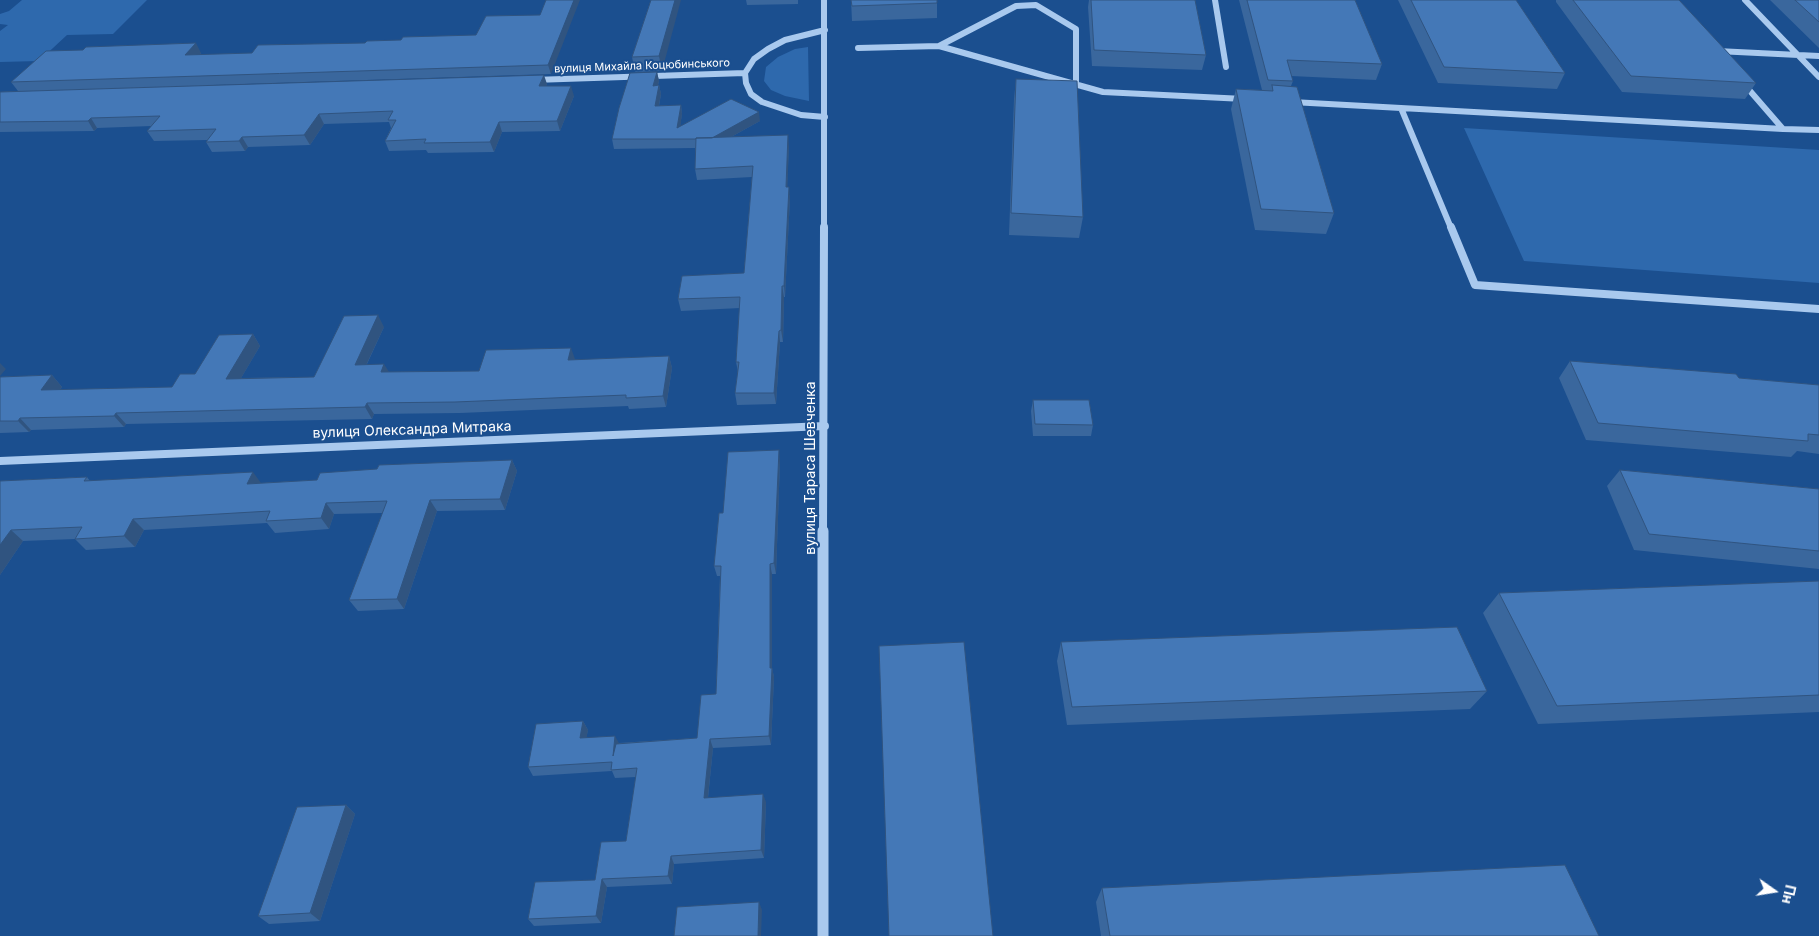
<!DOCTYPE html>
<html>
<head>
<meta charset="utf-8">
<style>
  body { margin:0 }
  #map { position:relative; width:1819px; height:936px; overflow:hidden; background:#1b4f8f; font-family:Inter,sans-serif }
  canvas { display:block }
  .north { position:absolute; left:1749px; top:866px; width:50px; height:50px; -webkit-text-stroke:4px #1b4f8f; paint-order:stroke; rotate:103deg; font-size:14px; font-weight:700; line-height:20px; text-align:center; color:#fff }
  .north::after { content:''; display:block; margin:auto; width:18px; height:22px; background:#fff; clip-path:polygon(50% 0,100% 100%,50% 72%,0 100%) }
</style>
</head>
<body>
<div id="map">
<canvas width="1819" height="936"></canvas>
<div class="north">Пн</div>
</div>
<script>
const c = document.querySelector('canvas').getContext('2d');
c.lineJoin = 'round';
function paint(path, color) { c.fillStyle = color; c.fill(path, 'evenodd'); }
const shape = rows => new Path2D(rows.map(r => 'M' + r).join(''));
function stroke(path, color, width, dash) { c.strokeStyle = color; c.lineWidth = width; c.lineCap = dash ? 'butt' : 'round'; c.setLineDash(dash || []); c.stroke(path); }
function write(font, color, halo, rows, align = 'center') {
  c.font = font + ' Inter,sans-serif'; c.lineWidth = 4; c.setLineDash([]); c.textBaseline = 'middle'; c.strokeStyle = halo; c.fillStyle = color; for (const [text, x, y, turn = 0] of rows) {
    c.save(); c.translate(x, y); c.rotate((+turn || 0) * Math.PI / 180); c.textAlign = isNaN(turn) ? turn : align; if (halo) c.strokeText(text, 0, 0); c.fillText(text, 0, 0); c.restore();
  }
}
const green = shape([
  [0,0,147,0,113,34,67,35,39,61,0,62,0,31,8,25,0,24,0,14,9,11,22,0],
  [808,47,809,101,785,96,771,90,764,81,766,67,778,57,795,49],
  [1464,128,1819,150,1819,283,1524,261]
]);
const minorFar2 = shape([
  [1215,0,1226,67],
  [1745,0,1819,77],
  [825,30,785,40,768,49,754,59,745,73,746,83,751,94,762,102,801,115,825,117],
  [939,46,1016,6,1036,5,1076,29,1076,84],
  [858,48,939,46,1103,92,1244,99],
  [1717,51,1819,56],
  [533,80,745,73],
  [1744,84,1783,129,1819,130],
  [1292,102,1401,108,1451,228],
  [1401,108,1783,129],
  [824,228,824,0]
]);
const minorFar1 = shape([
  [1451,227,1475,285,1819,309],
  [0,461,825,426],
  [823,532,824,227]
]);
const minor = shape([
  [823,936,823,531]
]);
const wall = shape([
  [651,0,662,71,635,72,632,57],
  [746,0,798,0,798,4,747,5],
  [851,0,937,3,937,18,852,21],
  [1089,0,1195,0,1206,55,1202,70,1092,66,1088,7],
  [1239,0,1355,0,1382,64,1376,80,1291,76,1293,81,1291,86,1334,213,1326,234,1255,230,1231,109,1236,89,1262,90],
  [1398,0,1516,0,1565,73,1557,89,1438,83],
  [1556,0,1679,0,1756,83,1745,99,1622,92,1556,2],
  [1770,0,1819,0,1819,48],
  [540,15,551,74,213,85,547,84,546,86,574,96,560,131,502,132,494,152,428,153,426,150,389,151,385,141,391,128,389,122,324,124,310,145,248,147,245,151,212,152,206,142,208,140,154,141,147,131,152,126,97,128,94,131,0,132,0,92,18,91,11,82,83,50,201,53,199,55,252,53,476,35],
  [657,72,659,81,658,85,659,85,661,94,659,106,681,105,682,114,680,126,760,121,731,137,789,146,787,187,790,198,785,297,784,297,783,342,780,342,776,404,737,405,735,393,738,372,736,362,740,308,681,311,678,299,744,273,752,177,697,180,695,169,695,148,614,149,612,139],
  [1016,79,1083,217,1079,238,1009,235,1014,99],
  [384,327,367,364,389,372,479,371,575,360,669,356,672,368,666,407,629,409,628,406,460,413,374,414,372,419,126,424,124,427,31,430,29,432,0,433,0,377,52,375,62,387,60,390,172,387,195,374,253,334,260,346,241,378,314,377],
  [1570,361,1739,378,1819,385,1819,454,1797,451,1791,457,1586,440,1559,378],
  [1033,400,1093,425,1091,436,1033,436,1031,411],
  [512,460,517,471,505,510,437,511,404,609,358,611,349,600,383,513,334,514,329,529,275,533,267,523,144,530,135,547,86,550,75,539,23,541,0,575,0,481,87,477,90,481,261,483,317,480],
  [780,461,776,574,772,574,772,668,774,677,771,745,713,748,708,798,766,802,764,858,674,864,672,884,607,887,601,923,534,926,528,919,595,880,626,841,636,777,615,778,612,771,533,776,528,767,583,721,588,730,586,738,619,743,697,738,716,694,720,576,717,576,714,566,723,513],
  [1620,470,1819,489,1819,569,1634,550,1607,486],
  [1819,581,1819,712,1538,724,1483,613,1499,593],
  [1061,642,1487,691,1470,709,1067,725,1057,661],
  [346,805,355,814,320,921,269,924,258,916],
  [1102,888,1599,936,1101,936,1096,902]
]);
const shadedWall = shape([
  [574,0,580,0,551,74,548,65],
  [675,0,681,0,662,71,659,56],
  [196,43,201,53,191,65,185,55],
  [657,72,659,81,655,95,653,86],
  [544,75,547,84,542,96,539,86],
  [659,85,661,94,657,115,655,106],
  [571,86,574,96,560,131,557,121],
  [681,105,682,114,679,137,677,128],
  [759,112,760,121,711,148,710,139],
  [319,114,324,124,310,145,304,135],
  [91,118,97,128,94,131,88,121],
  [499,122,502,132,494,152,490,142],
  [788,135,789,146,787,198,786,187],
  [242,137,248,147,245,151,239,141],
  [789,187,790,198,785,297,784,286],
  [782,286,784,297,783,342,781,330],
  [378,315,384,327,361,376,355,365],
  [779,331,780,342,776,404,774,393],
  [253,334,260,346,234,390,226,379],
  [571,348,575,359,572,372,568,360],
  [669,356,672,368,666,407,663,396],
  [0,363,6,369,0,376],
  [384,364,391,375,381,372],
  [52,375,62,387,51,402,41,390],
  [367,403,374,414,372,419,365,407],
  [116,413,126,424,124,427,114,416],
  [20,418,31,430,29,432,18,421],
  [779,450,780,461,776,574,774,563],
  [512,460,517,471,505,510,500,499],
  [253,472,261,483,247,484],
  [430,500,437,511,404,609,397,599],
  [326,503,334,514,329,529,321,518],
  [133,519,144,530,135,547,124,536],
  [11,530,23,541,0,575,0,545],
  [770,564,772,574,772,670,772,668,774,677,771,745,769,736,770,668],
  [583,721,588,730,585,747,580,738],
  [615,736,620,745,613,756],
  [710,739,713,748,707,806,704,798],
  [763,794,766,802,764,858,761,850],
  [346,805,355,814,320,921,310,913],
  [671,856,674,864,672,884,668,876],
  [602,879,607,887,601,923,596,916],
  [759,902,762,910,761,936,758,936]
]);
const building = shape([
  [546,0,574,0,548,65,11,82,46,51,83,50,86,47,196,43,185,55,252,53,258,45,365,43,367,41,401,40,403,37,476,35,486,16,540,15,546,0],
  [651,0,675,0,659,56,632,57,651,0],
  [851,0,937,0,937,3,852,6,851,0],
  [1091,0,1195,0,1206,55,1094,50,1091,0],
  [1247,0,1355,0,1382,64,1287,60,1293,81,1268,80,1247,0],
  [1411,0,1516,0,1565,73,1444,67,1411,0],
  [1573,0,1679,0,1756,83,1631,76,1573,0],
  [1795,0,1819,0,1819,22,1795,0],
  [657,72,653,86,659,85,655,106,681,105,677,128,731,99,759,112,712,138,696,138,696,139,612,139,619,108,630,73,657,72],
  [544,75,539,86,571,86,557,121,499,122,490,142,424,143,426,139,385,141,396,120,388,120,393,111,319,114,304,135,242,137,239,141,206,142,216,129,147,131,160,116,91,118,88,121,0,122,0,92,544,75],
  [1016,79,1077,81,1083,217,1011,213,1016,79],
  [1272,85,1297,87,1334,213,1261,209,1236,89,1273,91,1272,85],
  [788,135,786,187,789,187,785,265,784,286,782,286,781,330,779,331,774,393,735,393,739,362,736,362,740,297,678,299,682,276,744,273,753,166,695,169,696,138,788,135],
  [378,315,355,365,384,364,381,372,479,371,486,350,571,348,568,360,669,356,663,396,626,398,626,395,455,402,367,403,365,407,116,413,114,416,20,418,18,421,0,421,0,377,52,375,41,390,172,387,180,374,195,374,219,335,253,334,226,379,314,377,344,316,378,315],
  [1570,361,1736,374,1739,378,1819,385,1819,435,1808,434,1808,441,1598,423,1570,361],
  [1033,400,1089,400,1093,425,1035,424,1033,400],
  [779,450,774,563,770,564,770,668,772,668,769,736,710,739,704,798,763,794,761,850,671,856,668,876,602,879,596,916,528,919,535,882,595,880,601,842,626,841,637,768,611,770,612,762,528,767,536,724,583,721,580,738,615,736,613,756,616,744,697,738,701,695,716,694,721,566,714,566,719,513,723,513,728,452,779,450],
  [512,460,500,499,430,500,397,599,349,600,387,501,326,503,321,518,266,521,270,511,133,519,124,536,75,539,82,527,11,530,0,545,0,481,87,477,84,481,253,472,247,484,317,480,320,473,377,469,379,465,512,460],
  [1620,470,1819,489,1819,551,1649,534,1620,470],
  [1819,581,1819,695,1557,706,1499,593,1819,581],
  [1457,627,1487,691,1072,707,1061,642,1457,627],
  [964,642,993,936,889,936,879,646,964,642],
  [346,805,310,913,258,916,297,807,346,805],
  [1565,865,1599,936,1110,936,1102,888,1565,865],
  [759,902,758,936,674,936,677,907,759,902]
]);
const farStreetnames = [
  ["вулиця Михайла Коцюбинського",642,66,-2]
];
const streetNames = [
  ["вулиця Олександра Митрака",412,430,-2],
  ["вулиця Тараса Шевченка",811,468,-90]
];
paint(green, '#2e69ad');
stroke(minorFar2, '#a9c9ee', 6);
stroke(minorFar1, '#a9c9ee', 8);
stroke(minor, '#a9c9ee', 11);
paint(wall, '#3a679d');
paint(shadedWall, '#305480');
paint(building, '#4478b7');
stroke(building, '#305480', 1);
write('11px', '#fff', '#1b4f8f', farStreetnames);
write('14px', '#fff', '#1b4f8f', streetNames);
</script>
</body>
</html>
